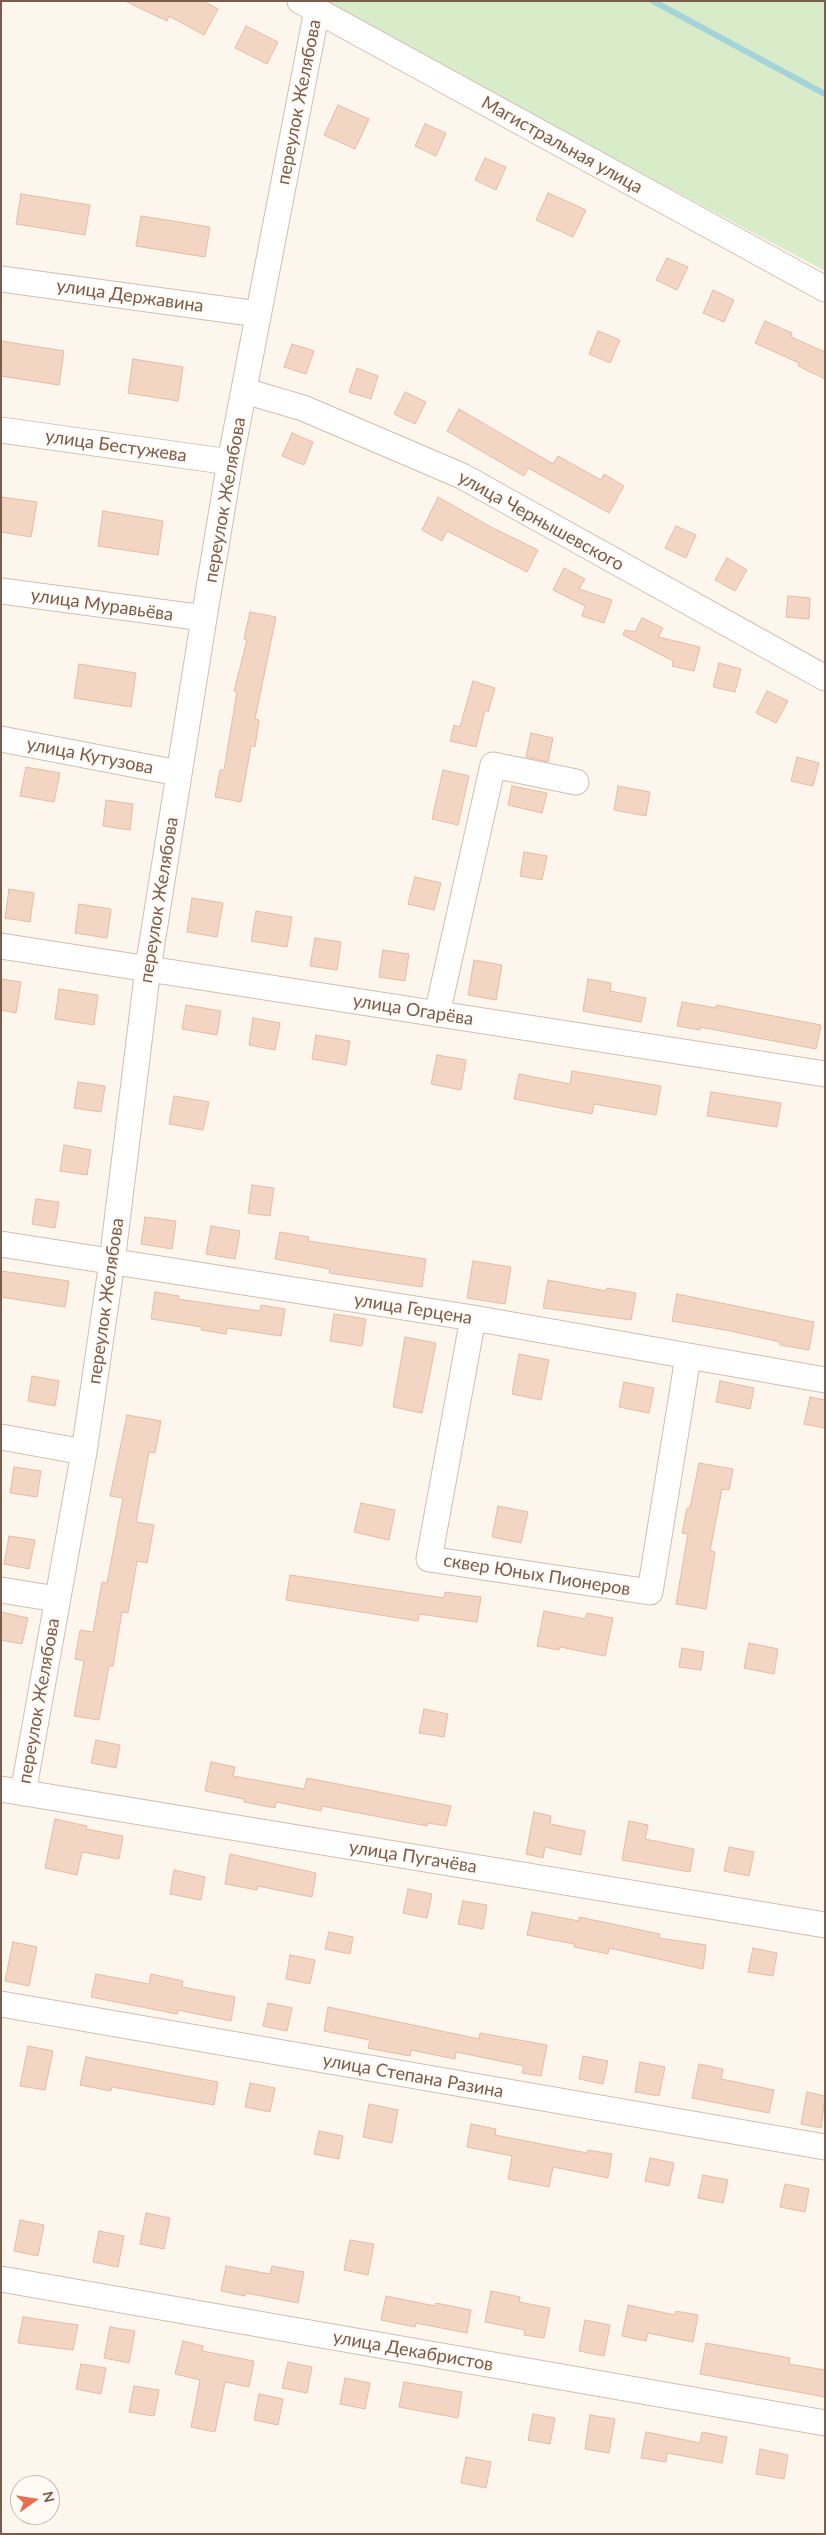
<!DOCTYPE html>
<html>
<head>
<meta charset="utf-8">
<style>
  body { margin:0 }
  #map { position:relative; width:826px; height:2535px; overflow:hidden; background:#fdf6ec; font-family:Lato,sans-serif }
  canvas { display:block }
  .frame { position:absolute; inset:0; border:2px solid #7a5c4d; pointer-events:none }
  .north { position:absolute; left:10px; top:2475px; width:50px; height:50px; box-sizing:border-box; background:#fffaf3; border:1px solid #cabbb1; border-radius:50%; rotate:77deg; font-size:14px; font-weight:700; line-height:20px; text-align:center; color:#7a5c4d }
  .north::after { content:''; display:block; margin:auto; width:18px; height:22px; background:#e76f51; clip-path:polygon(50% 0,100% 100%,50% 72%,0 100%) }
</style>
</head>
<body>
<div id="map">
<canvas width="826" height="2535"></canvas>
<div class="frame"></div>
<div class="north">N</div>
</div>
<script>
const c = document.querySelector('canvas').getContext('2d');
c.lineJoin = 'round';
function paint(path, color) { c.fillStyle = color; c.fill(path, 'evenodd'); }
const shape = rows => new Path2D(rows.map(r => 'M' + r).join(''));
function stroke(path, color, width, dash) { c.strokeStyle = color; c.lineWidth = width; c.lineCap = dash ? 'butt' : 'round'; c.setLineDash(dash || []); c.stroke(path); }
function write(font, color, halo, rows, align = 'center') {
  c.font = font + ' Lato,sans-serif'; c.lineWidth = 4.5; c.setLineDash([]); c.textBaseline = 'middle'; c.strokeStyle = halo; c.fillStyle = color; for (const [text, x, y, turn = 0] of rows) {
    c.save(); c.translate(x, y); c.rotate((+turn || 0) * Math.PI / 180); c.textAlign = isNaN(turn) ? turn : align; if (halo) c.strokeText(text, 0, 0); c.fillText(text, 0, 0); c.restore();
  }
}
const green = shape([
  [318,1,825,1,825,271]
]);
const stream = shape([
  [653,1,825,94]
]);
const building = shape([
  [125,1,203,1,218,9,204,35,169,16,167,21,125,1],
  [246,26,278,42,267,64,235,48,246,26],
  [338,105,369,119,355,149,324,135,338,105],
  [425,124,446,133,436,156,415,146,425,124],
  [485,158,506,167,496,190,475,180,485,158],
  [548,193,586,210,573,237,536,220,548,193],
  [21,194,90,205,85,235,16,224,21,194],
  [141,216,210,227,205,257,136,246,141,216],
  [667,258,688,267,677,290,656,280,667,258],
  [713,290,734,300,724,322,703,313,713,290],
  [765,321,792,333,791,337,825,352,825,379,798,366,799,363,755,343,765,321],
  [598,331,620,340,610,363,589,354,598,331],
  [1,341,64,351,59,385,1,376,1,341],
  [292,344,314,351,306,374,284,367,292,344],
  [133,359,183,367,178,401,128,393,133,359],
  [357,368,378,376,371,399,349,392,357,368],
  [405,392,426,402,415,424,394,414,405,392],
  [459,409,553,464,558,456,601,480,604,474,624,486,609,513,528,468,524,476,447,431,459,409],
  [292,433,313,442,304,465,282,456,292,433],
  [1,497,37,502,31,537,1,532,1,497],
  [438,497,491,527,538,550,527,572,447,531,442,541,422,530,438,497],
  [103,511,163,521,158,555,98,546,103,511],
  [676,526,696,535,686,558,665,548,676,526],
  [727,558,747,570,735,591,715,580,727,558],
  [564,568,585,579,579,589,612,600,604,623,582,616,585,606,553,590,564,568],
  [788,596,810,598,809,619,786,617,788,596],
  [250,612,276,617,255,719,259,720,255,747,251,746,241,802,215,797,220,770,224,770,237,692,234,691,247,640,244,639,250,612],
  [642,618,663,628,658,637,700,647,694,671,672,666,673,661,623,635,625,630,635,632,642,618],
  [719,663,741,669,735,692,713,687,719,663],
  [79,664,136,673,131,707,74,698,79,664],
  [473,681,495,688,488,712,485,710,476,747,450,741,454,725,460,727,473,681],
  [767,691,788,701,776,723,756,713,767,691],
  [531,733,553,738,548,762,526,757,531,733],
  [797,757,819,763,813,786,791,781,797,757],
  [26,767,60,773,54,802,20,796,26,767],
  [443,770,469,776,458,825,432,819,443,770],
  [512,786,547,793,542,813,508,805,512,786],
  [618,786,650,792,646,816,614,810,618,786],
  [106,800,133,804,130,830,103,826,106,800],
  [524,852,547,856,542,880,520,876,524,852],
  [415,877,441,883,434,910,408,904,415,877],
  [9,889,34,893,30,922,5,918,9,889],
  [192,898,223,903,217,937,187,932,192,898],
  [79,904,111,909,107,938,75,933,79,904],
  [256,911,292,917,287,947,251,941,256,911],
  [315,938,341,942,337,970,310,966,315,938],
  [383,950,409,954,405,981,379,977,383,950],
  [474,960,502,965,496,1000,468,995,474,960],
  [1,979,21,982,16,1013,1,1010,1,979],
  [588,979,611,983,610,991,646,998,641,1022,583,1011,588,979],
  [59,989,98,995,94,1025,55,1019,59,989],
  [682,1002,716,1008,716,1005,821,1025,816,1049,700,1027,700,1030,677,1026,682,1002],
  [186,1005,221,1011,217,1035,182,1029,186,1005],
  [253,1018,280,1023,275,1050,249,1045,253,1018],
  [316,1035,350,1041,346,1065,312,1059,316,1035],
  [437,1055,466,1060,461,1090,431,1084,437,1055],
  [572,1071,661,1086,656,1115,594,1104,592,1114,514,1099,519,1074,570,1084,572,1071],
  [78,1082,105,1086,101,1112,74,1108,78,1082],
  [711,1092,781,1103,777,1127,707,1116,711,1092],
  [174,1096,209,1102,203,1130,169,1124,174,1096],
  [64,1145,91,1150,87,1175,60,1171,64,1145],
  [252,1185,274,1188,270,1216,248,1213,252,1185],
  [36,1199,59,1202,55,1228,32,1224,36,1199],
  [145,1217,176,1221,172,1249,141,1244,145,1217],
  [211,1226,240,1231,235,1259,206,1254,211,1226],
  [280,1232,309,1237,308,1241,426,1259,422,1287,329,1273,330,1269,275,1259,280,1232],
  [473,1261,511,1267,505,1304,467,1298,473,1261],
  [1,1271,69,1281,65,1307,1,1297,1,1271],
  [548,1280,606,1291,607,1288,636,1293,631,1320,543,1308,548,1280],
  [155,1292,179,1296,178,1299,260,1311,261,1305,285,1309,281,1336,227,1328,226,1334,201,1330,202,1327,151,1319,155,1292],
  [677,1294,814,1322,809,1350,780,1345,780,1342,731,1331,672,1321,677,1294],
  [334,1314,366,1319,362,1346,330,1341,334,1314],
  [405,1337,436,1343,422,1413,393,1407,405,1337],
  [519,1354,549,1360,541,1400,512,1394,519,1354],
  [32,1376,59,1381,55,1406,28,1401,32,1376],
  [720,1381,754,1388,750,1409,716,1402,720,1381],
  [624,1382,654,1388,649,1413,619,1407,624,1382],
  [810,1397,825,1400,825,1428,804,1424,810,1397],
  [127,1415,161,1421,155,1453,149,1452,136,1522,154,1525,147,1563,137,1561,128,1613,122,1612,113,1666,109,1666,99,1720,74,1716,84,1661,75,1659,80,1630,93,1632,102,1582,107,1583,123,1498,110,1496,127,1415],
  [699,1463,733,1469,729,1490,722,1489,710,1551,715,1552,706,1609,676,1604,688,1534,682,1533,687,1508,690,1508,699,1463],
  [14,1467,41,1471,37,1497,10,1493,14,1467],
  [361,1503,395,1510,389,1540,354,1532,361,1503],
  [498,1506,528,1512,521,1543,492,1537,498,1506],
  [9,1536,35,1540,29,1569,4,1564,9,1536],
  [290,1575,444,1598,445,1592,481,1597,477,1622,419,1614,418,1621,286,1600,290,1575],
  [544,1611,585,1619,587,1613,613,1618,605,1656,560,1647,559,1650,537,1646,544,1611],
  [1,1612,28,1618,22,1644,1,1640,1,1612],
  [749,1643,778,1649,774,1674,744,1668,749,1643],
  [682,1648,704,1652,701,1670,679,1667,682,1648],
  [424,1709,448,1714,444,1737,419,1733,424,1709],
  [96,1740,120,1745,116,1768,91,1763,96,1740],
  [211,1762,235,1767,233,1776,304,1789,307,1778,451,1806,446,1826,428,1823,427,1826,322,1806,321,1811,276,1802,275,1808,244,1802,244,1799,205,1791,211,1762],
  [534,1812,551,1816,550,1824,585,1831,581,1855,545,1847,543,1858,526,1854,534,1812],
  [55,1819,87,1826,86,1829,123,1836,119,1859,82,1852,77,1875,45,1868,55,1819],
  [629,1821,648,1825,645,1839,694,1849,690,1872,622,1860,629,1821],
  [729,1847,754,1852,749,1876,724,1871,729,1847],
  [230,1854,316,1873,312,1897,258,1886,257,1890,225,1884,230,1854],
  [174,1870,205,1877,201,1900,170,1894,174,1870],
  [408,1889,432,1894,427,1918,403,1913,408,1889],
  [463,1901,487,1905,483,1929,458,1924,463,1901],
  [532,1912,579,1921,579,1917,660,1934,659,1938,706,1945,703,1969,609,1948,608,1954,574,1947,574,1944,527,1935,532,1912],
  [329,1932,353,1937,350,1954,325,1949,329,1932],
  [13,1942,37,1947,29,1986,5,1981,13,1942],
  [753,1948,777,1953,773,1976,748,1972,753,1948],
  [290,1955,315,1960,310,1984,286,1979,290,1955],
  [96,1974,149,1984,151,1974,183,1981,182,1987,235,1997,231,2021,178,2010,177,2014,91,1997,96,1974],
  [268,2003,292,2008,287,2031,263,2026,268,2003],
  [328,2007,479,2039,480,2033,547,2045,541,2076,522,2073,524,2066,456,2052,455,2059,411,2050,410,2056,368,2048,370,2040,324,2031,328,2007],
  [28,2046,53,2051,45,2090,20,2086,28,2046],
  [583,2056,608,2061,603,2084,579,2079,583,2056],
  [86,2057,218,2082,214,2105,112,2087,111,2091,80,2085,86,2057],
  [640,2062,665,2067,659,2096,635,2092,640,2062],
  [699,2064,723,2069,721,2079,774,2090,769,2113,692,2098,699,2064],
  [250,2083,275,2088,270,2112,245,2107,250,2083],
  [807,2092,825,2096,821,2128,801,2124,807,2092],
  [369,2104,398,2110,392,2143,363,2137,369,2104],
  [471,2124,496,2129,495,2135,587,2153,588,2150,612,2154,608,2178,553,2167,549,2187,508,2179,512,2156,467,2147,471,2124],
  [319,2131,343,2136,339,2159,314,2154,319,2131],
  [650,2158,674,2163,669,2186,645,2181,650,2158],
  [703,2175,728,2180,723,2203,698,2198,703,2175],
  [785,2184,809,2189,805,2212,780,2207,785,2184],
  [146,2213,170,2218,164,2249,140,2244,146,2213],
  [20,2220,44,2225,38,2256,14,2251,20,2220],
  [99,2231,124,2236,118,2267,93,2262,99,2231],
  [350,2240,374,2244,368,2275,344,2270,350,2240],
  [226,2266,270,2274,272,2266,304,2272,298,2303,246,2293,245,2296,221,2291,226,2266],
  [491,2291,520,2297,519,2302,550,2308,544,2338,524,2335,525,2330,485,2322,491,2291],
  [386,2296,435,2306,436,2303,471,2310,467,2333,416,2323,415,2327,381,2320,386,2296],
  [628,2305,675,2315,676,2311,698,2315,693,2342,648,2333,646,2341,622,2336,628,2305],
  [23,2317,78,2325,73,2350,18,2343,23,2317],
  [585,2320,610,2325,604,2356,579,2351,585,2320],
  [110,2327,135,2331,129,2363,104,2358,110,2327],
  [183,2341,203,2346,202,2351,254,2361,249,2387,225,2382,215,2432,191,2427,200,2380,175,2374,183,2341],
  [706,2343,790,2358,789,2364,825,2370,825,2397,700,2374,706,2343],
  [288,2362,312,2367,307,2393,282,2388,288,2362],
  [81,2364,106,2368,101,2394,76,2389,81,2364],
  [345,2378,370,2383,365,2409,340,2404,345,2378],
  [404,2382,462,2392,458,2418,399,2407,404,2382],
  [134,2386,159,2390,154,2416,129,2412,134,2386],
  [259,2394,283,2399,278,2425,254,2420,259,2394],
  [533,2414,555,2418,550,2444,528,2440,533,2414],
  [590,2415,615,2419,609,2453,585,2449,590,2415],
  [646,2432,700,2443,702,2432,727,2437,722,2463,667,2453,666,2462,641,2458,646,2432],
  [760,2449,788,2455,784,2479,756,2474,760,2449],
  [466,2457,491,2462,486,2488,461,2483,466,2457]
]);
const street = shape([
  [300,1,825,289],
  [1,279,258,314],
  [245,391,303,408,462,476,825,678],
  [1,430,230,462],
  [1,591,204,618],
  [1,739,178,773],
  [1,946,825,1074],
  [437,1014,493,765,576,782],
  [1,1244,473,1318,825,1380],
  [473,1318,429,1559,650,1592,688,1357],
  [1,1437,84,1452],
  [1,1590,57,1599],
  [1,1789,825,1925],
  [23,1793,84,1452,112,1262,148,968,204,618,230,462,317,10],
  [1,2004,825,2147],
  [1,2279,825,2423]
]);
const streetNames = [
  ["переулок Желябова",299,102,-79],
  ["Магистральная улица",562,145,29],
  ["улица Державина",130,296,8],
  ["улица Бестужева",116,446,8],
  ["переулок Желябова",225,500,-80],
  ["улица Чернышевского",541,521,29],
  ["улица Муравьёва",102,605,8],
  ["улица Кутузова",90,756,11],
  ["переулок Желябова",159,900,-81],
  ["улица Огарёва",413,1010,9],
  ["переулок Желябова",106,1301,-82],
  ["улица Герцена",413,1309,9],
  ["сквер Юных Пионеров",537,1575,9],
  ["переулок Желябова",39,1701,-80],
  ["улица Пугачёва",413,1857,9],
  ["улица Степана Разина",413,2076,10],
  ["улица Декабристов",413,2351,10]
];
paint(green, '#d8ecc9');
stroke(stream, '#a5d3da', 6);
paint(building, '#f3d5c3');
stroke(building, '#e6bba3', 1);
stroke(street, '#d1beb0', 27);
stroke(street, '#fff', 25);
write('18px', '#7a5c4d', '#fffaf3', streetNames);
</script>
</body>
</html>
